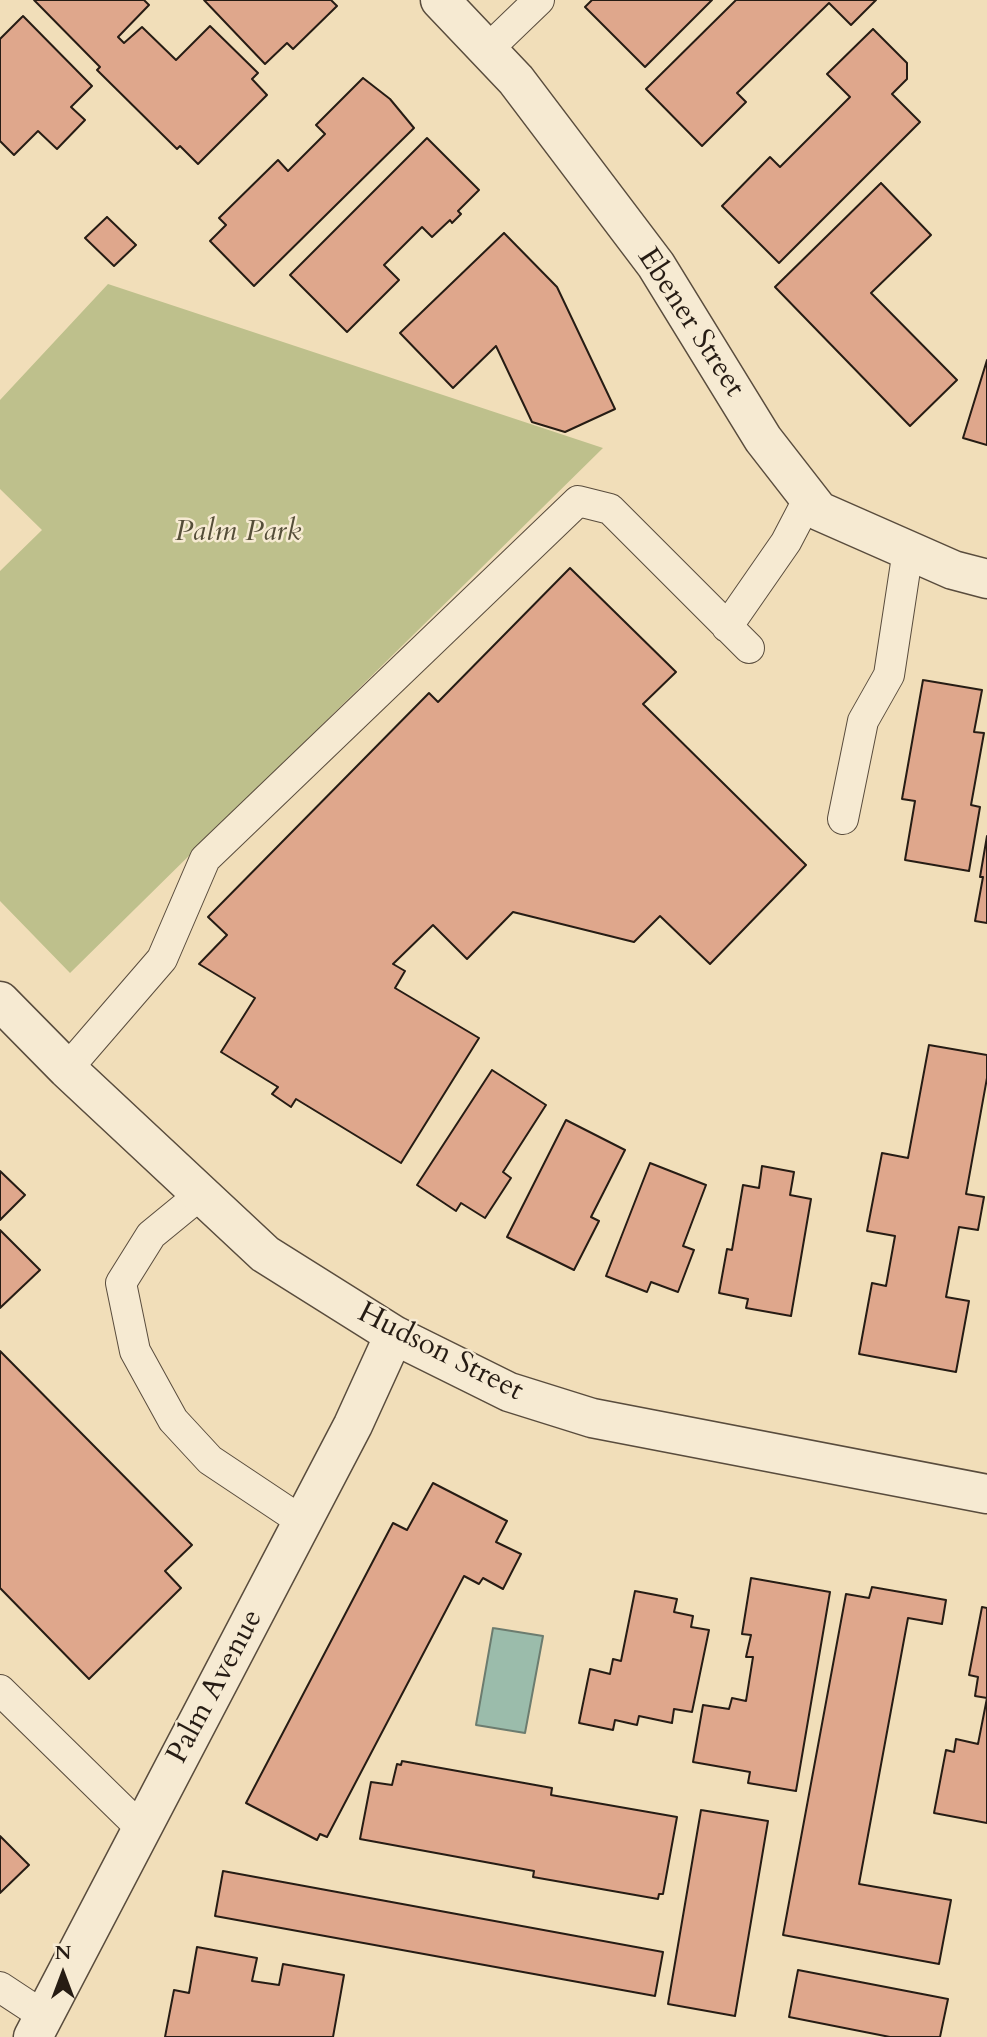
<!DOCTYPE html>
<html>
<head>
<meta charset="utf-8">
<style>
  body { margin:0 }
  #map { position:relative; width:987px; height:2037px; overflow:hidden; background:#f1deb9; font-family:Cardo,serif }
  canvas { display:block }
  .north { position:absolute; left:28px; top:1939px; width:70px; height:70px; -webkit-text-stroke:5px #f6ead2; paint-order:stroke; rotate:0deg; font-size:19px; font-weight:700; line-height:28px; text-align:center; color:#261c14 }
  .north::after { content:''; display:block; margin:auto; width:24px; height:32px; background:#261c14; clip-path:polygon(50% 0,100% 100%,50% 72%,0 100%) }
</style>
</head>
<body>
<div id="map">
<canvas width="987" height="2037"></canvas>
<div class="north">N</div>
</div>
<script>
const c = document.querySelector('canvas').getContext('2d');
c.lineJoin = 'round';
function paint(path, color) { c.fillStyle = color; c.fill(path, 'evenodd'); }
const shape = rows => new Path2D(rows.map(r => 'M' + r).join(''));
function stroke(path, color, width, dash) { c.strokeStyle = color; c.lineWidth = width; c.lineCap = dash ? 'butt' : 'round'; c.setLineDash(dash || []); c.stroke(path); }
function write(font, color, halo, rows, align = 'center') {
  c.font = font + ' Cardo,serif'; c.lineWidth = 5; c.setLineDash([]); c.textBaseline = 'middle'; c.strokeStyle = halo; c.fillStyle = color; for (const [text, x, y, turn = 0] of rows) {
    c.save(); c.translate(x, y); c.rotate((+turn || 0) * Math.PI / 180); c.textAlign = isNaN(turn) ? turn : align; if (halo) c.strokeText(text, 0, 0); c.fillText(text, 0, 0); c.restore();
  }
}
const green = shape([
  [108,284,603,448,70,973,0,901,0,571,42,530,0,489,0,400]
]);
const water = shape([
  [493,1628,543,1636,525,1733,476,1725,493,1628]
]);
const building = shape([
  [34,0,144,0,149,5,118,37,124,43,142,27,176,60,210,26,258,73,252,79,267,95,198,164,180,146,177,149,97,70,100,67,34,0],
  [204,0,331,0,337,6,293,49,287,43,265,64,204,0],
  [592,0,712,0,645,67,585,7,592,0],
  [736,0,876,0,851,25,829,3,737,93,746,102,702,146,646,89,736,0],
  [23,16,92,86,71,107,85,120,57,149,38,131,14,155,0,141,0,39,23,16],
  [873,29,907,63,907,79,892,94,920,122,779,263,722,206,770,157,780,167,850,97,827,74,873,29],
  [363,78,390,99,414,128,254,286,210,241,226,225,219,218,278,160,288,171,325,134,316,125,363,78],
  [427,138,479,190,458,211,461,214,452,223,450,220,432,237,422,227,384,265,399,280,347,332,290,275,427,138],
  [881,183,931,235,871,293,957,380,910,426,775,287,881,183],
  [107,217,136,245,114,266,85,238,107,217],
  [504,233,557,287,615,409,565,432,532,422,496,346,453,388,400,333,504,233],
  [987,360,987,445,963,438,987,360],
  [570,568,676,672,643,704,806,865,710,964,660,916,634,942,513,912,467,959,433,925,393,964,405,971,395,988,479,1038,401,1163,296,1099,291,1107,272,1094,278,1087,221,1052,255,998,199,964,227,935,208,917,429,693,438,702,570,568],
  [923,680,982,690,974,732,984,733,971,805,980,807,969,871,905,860,915,801,902,799,923,680],
  [987,836,987,923,975,921,983,877,980,877,987,836],
  [929,1045,987,1055,987,1078,966,1194,984,1197,978,1230,959,1227,946,1297,969,1301,956,1372,859,1354,872,1283,886,1286,895,1236,867,1231,882,1153,908,1158,929,1045],
  [492,1070,546,1105,503,1172,511,1178,485,1218,461,1203,456,1211,417,1185,492,1070],
  [566,1120,625,1150,591,1217,599,1221,574,1270,507,1237,566,1120],
  [650,1163,706,1185,683,1246,694,1250,678,1292,651,1282,647,1292,606,1276,650,1163],
  [762,1166,794,1172,790,1195,811,1199,791,1316,746,1308,748,1299,719,1293,727,1249,732,1250,743,1185,759,1188,762,1166],
  [0,1171,25,1195,0,1220,0,1171],
  [0,1230,40,1270,0,1308,0,1230],
  [0,1351,192,1545,165,1571,181,1588,89,1679,0,1588,0,1351],
  [433,1483,507,1521,496,1542,521,1554,503,1589,483,1578,479,1584,464,1576,327,1837,320,1834,317,1840,246,1803,393,1523,407,1530,433,1483],
  [751,1578,830,1592,796,1791,748,1783,750,1772,693,1762,703,1705,729,1709,732,1698,746,1701,753,1657,746,1657,751,1635,742,1634,751,1578],
  [872,1587,946,1600,942,1624,908,1618,859,1884,951,1900,939,1964,783,1935,846,1594,869,1598,872,1587],
  [635,1591,677,1599,674,1612,693,1616,691,1627,709,1630,692,1712,674,1709,672,1723,639,1716,637,1725,615,1720,613,1730,579,1723,590,1669,610,1674,613,1659,621,1661,635,1591],
  [982,1607,987,1608,987,1698,975,1696,978,1677,969,1675,982,1607],
  [987,1698,987,1823,934,1813,946,1750,954,1752,956,1739,978,1744,987,1698],
  [402,1761,552,1788,551,1795,677,1817,663,1894,659,1894,658,1899,533,1877,534,1871,360,1839,371,1782,392,1785,397,1764,401,1765,402,1761],
  [701,1810,768,1821,735,2016,668,2004,701,1810],
  [0,1836,29,1865,0,1893,0,1836],
  [223,1871,663,1952,655,1996,215,1916,223,1871],
  [197,1947,257,1958,252,1981,279,1985,283,1964,344,1975,333,2037,165,2037,174,1990,189,1993,197,1947],
  [798,1970,948,1999,940,2037,890,2037,789,2017,798,1970]
]);
const lane = shape([
  [487,50,539,0],
  [727,627,786,542,809,498],
  [843,819,863,721,889,675,908,550],
  [67,1069,162,959,205,859,578,501,610,509,749,648],
  [201,1194,151,1235,121,1283,135,1351,173,1420,210,1460,303,1522],
  [0,1690,142,1829],
  [0,1987,44,2016]
]);
const street = shape([
  [440,0,516,80,656,265,763,439,819,511,953,570,987,579],
  [0,1001,67,1069,265,1254,394,1335,509,1392,592,1418,987,1494],
  [33,2037,353,1425,394,1335]
]);
const streetNames = [
  ["Ebener Street",690,323,57],
  ["Hudson Street",440,1353,27],
  ["Palm Avenue",216,1687,-62]
];
const parkNames = [
  ["Palm Park",238,533]
];
paint(green, '#bec08c');
paint(water, '#9bbcab');
stroke(water, '#6c7c6f', 2);
paint(building, '#dfa78c');
stroke(building, '#261c14', 2);
stroke(lane, '#594c3d', 32);
stroke(street, '#594c3d', 41);
stroke(lane, '#f6ead2', 30);
stroke(street, '#f6ead2', 38);
write('30px', '#261c14', '#f6ead2', streetNames);
write('italic 30px', '#544d38', '#f6ead2', parkNames);
</script>
</body>
</html>
